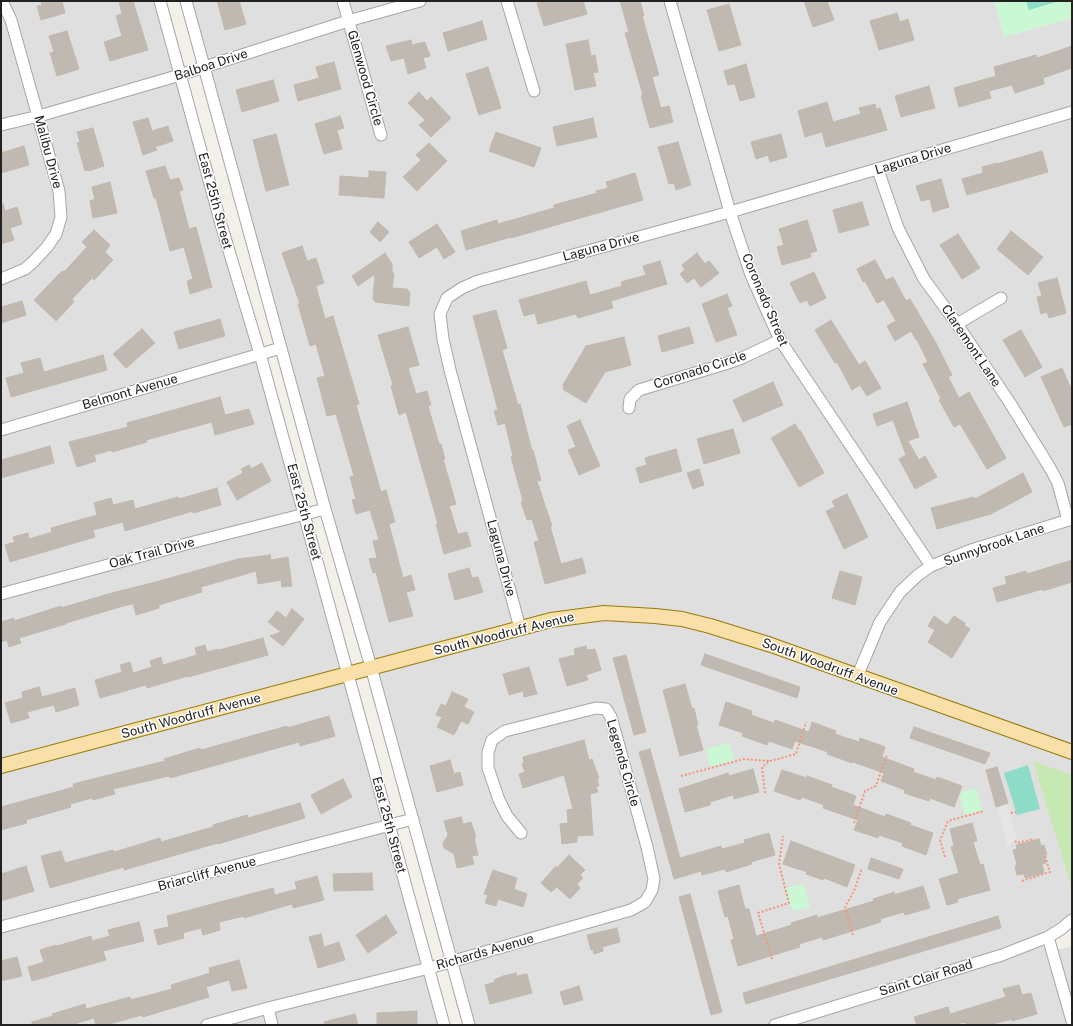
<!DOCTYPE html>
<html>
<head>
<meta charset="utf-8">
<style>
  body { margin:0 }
  #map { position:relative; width:1073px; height:1026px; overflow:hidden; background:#f2f0e9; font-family:"Public Sans",sans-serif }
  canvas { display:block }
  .frame { position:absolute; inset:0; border:2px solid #222; pointer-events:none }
</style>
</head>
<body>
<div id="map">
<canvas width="1073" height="1026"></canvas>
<div class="frame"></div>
</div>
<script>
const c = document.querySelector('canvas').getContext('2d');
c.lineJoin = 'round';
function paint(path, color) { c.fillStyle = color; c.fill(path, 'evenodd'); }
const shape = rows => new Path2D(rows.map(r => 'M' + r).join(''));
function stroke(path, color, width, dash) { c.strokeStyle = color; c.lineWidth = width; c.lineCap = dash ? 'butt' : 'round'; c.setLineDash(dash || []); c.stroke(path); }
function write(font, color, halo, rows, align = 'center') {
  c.font = font + ' "Public Sans",sans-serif'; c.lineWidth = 3; c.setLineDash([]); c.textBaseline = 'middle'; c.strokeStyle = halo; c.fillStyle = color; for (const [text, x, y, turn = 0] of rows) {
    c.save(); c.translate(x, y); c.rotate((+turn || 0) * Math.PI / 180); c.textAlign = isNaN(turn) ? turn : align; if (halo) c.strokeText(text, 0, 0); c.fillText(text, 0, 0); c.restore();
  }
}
const residential = shape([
  [1,1,159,1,444,1025,1,1025],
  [186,1,994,1,1004,37,1072,18,1072,920,1048,937,1052,951,1072,946,1072,1025,469,1025]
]);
const grass = shape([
  [1033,761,1072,775,1072,889]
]);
const park = shape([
  [994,1,1072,1,1072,18,1004,37],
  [729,743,734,760,710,767,706,749],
  [976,788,982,810,965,815,960,798,962,792],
  [804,884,810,907,792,911,786,888]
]);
const pitch = shape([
  [1026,1,1059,1,1029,10],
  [1028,765,1040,809,1017,815,1004,773]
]);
const parking = shape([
  [1007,805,1017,838,1008,846,998,808]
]);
const building = shape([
  [41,1,62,1,65,13,41,20,37,6,42,5,41,1],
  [119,1,133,1,148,50,110,61,104,42,122,36,116,16,122,14,119,1],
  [217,1,239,1,246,24,225,30,217,1],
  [544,1,583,1,587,14,544,26,537,3,544,1],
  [620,1,640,1,644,16,642,16,659,75,652,77,661,108,669,106,673,122,650,128,641,96,643,95,625,33,629,32,620,1],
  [804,1,827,1,834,20,813,27,804,1],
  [729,4,741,45,719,51,707,10,729,4],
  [897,13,900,22,908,19,914,40,879,50,870,21,897,13],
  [482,21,487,39,448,51,443,33,482,21],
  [67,31,79,69,57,76,50,53,54,52,49,36,67,31],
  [411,40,412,45,425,42,430,56,423,58,426,68,408,74,404,58,391,61,386,46,411,40],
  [588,40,591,56,595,55,598,72,593,73,596,86,575,90,566,44,588,40],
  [1072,46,1072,68,1043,78,1044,84,1015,93,1012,85,989,91,991,98,959,107,954,88,996,76,994,67,1036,55,1037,58,1072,46],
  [334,62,341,89,298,101,294,85,319,78,316,67,334,62],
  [746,64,755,97,740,101,735,84,728,85,724,71,746,64],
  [488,67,501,108,479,115,466,74,488,67],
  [273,80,279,101,242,112,236,90,273,80],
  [929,86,935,108,901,117,895,96,929,86],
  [419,92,427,101,431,97,451,118,431,137,419,125,425,120,408,103,419,92],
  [827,102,833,122,861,114,859,108,875,104,876,109,880,108,887,130,826,147,822,132,805,137,798,111,827,102],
  [340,116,344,128,337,130,342,149,324,154,315,124,340,116],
  [148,118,152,131,168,126,173,141,155,147,157,150,143,155,133,122,148,118],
  [593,118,597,137,557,146,553,127,593,118],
  [93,128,104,166,89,171,88,170,85,171,77,143,80,142,77,132,93,128],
  [496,132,541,148,534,167,489,151,496,132],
  [276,134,289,185,266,191,253,140,276,134],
  [781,134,787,157,770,162,768,155,756,159,751,142,781,134],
  [678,142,691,185,676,190,674,183,669,184,658,147,678,142],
  [429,143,447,161,417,191,403,177,421,160,416,155,429,143],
  [24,146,29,165,1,173,1,153,24,146],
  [1042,151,1048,172,967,195,962,179,983,173,982,167,997,163,997,164,1042,151],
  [165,166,170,180,179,178,183,190,179,191,189,229,196,227,212,287,190,294,187,281,193,279,184,247,170,251,156,198,154,198,146,171,165,166],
  [369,171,386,172,384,198,339,195,340,176,369,178,369,171],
  [635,173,643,200,511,238,511,237,466,250,461,231,497,220,498,224,554,208,554,205,597,193,596,191,608,188,606,182,635,173],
  [941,179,949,207,933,212,930,199,921,201,916,186,941,179],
  [110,182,117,213,93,218,90,201,95,199,92,187,110,182],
  [862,202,869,225,839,233,833,210,862,202],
  [3,204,5,211,17,207,22,224,10,228,14,240,1,244,1,205,3,204],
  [807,220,817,251,810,253,811,257,782,265,777,247,784,245,779,229,807,220],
  [378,222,389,232,380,242,370,232,378,222],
  [437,224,455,252,444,259,437,247,419,258,409,242,437,224],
  [94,230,110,245,105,252,113,260,94,280,92,278,72,299,74,302,56,321,34,300,62,271,64,272,87,247,82,242,94,230],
  [1011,231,1043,257,1028,275,997,249,1011,231],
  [958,234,980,268,962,279,940,245,958,234],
  [302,246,307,261,316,258,324,283,316,286,325,319,333,316,359,404,356,405,381,492,386,490,395,522,389,524,403,578,411,575,415,590,406,592,413,616,389,622,376,572,373,573,369,559,377,558,373,541,379,540,370,510,356,514,352,500,356,499,350,477,354,476,336,414,327,416,317,378,325,376,316,344,310,346,298,304,300,304,282,253,302,246],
  [385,253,392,264,392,271,394,274,392,288,407,289,410,293,409,306,375,302,373,298,375,274,358,286,352,276,385,253],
  [697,253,705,264,709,261,719,273,701,287,694,278,687,283,680,274,685,270,682,265,697,253],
  [875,260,886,280,893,277,906,301,910,299,936,343,952,375,948,377,959,398,969,392,1006,458,987,469,960,424,954,427,939,400,941,399,923,364,928,362,917,340,916,340,911,331,895,341,887,326,896,321,884,300,877,303,865,281,863,282,857,269,875,260],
  [660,261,667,284,611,301,613,308,578,318,576,314,538,324,535,313,524,316,519,300,586,281,590,295,622,286,621,282,646,275,643,266,660,261],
  [814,272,826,298,810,306,807,300,800,303,790,283,814,272],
  [1057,278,1066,313,1049,318,1047,312,1041,314,1037,297,1042,296,1038,283,1057,278],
  [727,294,732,306,727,308,737,335,716,342,702,304,727,294],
  [22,301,26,315,1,323,1,307,22,301],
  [496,310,507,348,502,350,518,405,520,404,532,451,533,450,541,480,537,481,552,526,550,526,561,564,582,558,586,573,545,584,534,542,539,541,532,519,527,520,521,502,523,501,511,457,513,456,505,423,498,425,494,411,498,410,473,316,496,310],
  [220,319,225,336,179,349,174,332,220,319],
  [831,320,859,365,865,361,881,388,867,396,860,385,852,390,837,362,835,363,815,330,831,320],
  [408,327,419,365,408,368,416,394,427,391,431,405,428,406,439,444,441,444,445,459,443,459,456,504,449,506,458,534,467,532,471,546,444,554,436,524,438,524,406,412,399,415,391,386,393,385,378,335,408,327],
  [689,327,694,343,662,352,658,336,689,327],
  [142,329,155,343,126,368,113,354,142,329],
  [1021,330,1042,367,1025,377,1003,340,1021,330],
  [624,337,631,365,605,372,586,403,564,390,563,385,586,346,624,337],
  [103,355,107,370,11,397,6,378,24,373,21,363,40,358,44,372,103,355],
  [1062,368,1072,391,1072,424,1064,427,1041,377,1062,368],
  [773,382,783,405,743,422,733,400,773,382],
  [220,397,225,415,249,409,254,424,215,435,212,422,146,440,147,442,112,452,111,450,94,455,96,461,77,467,69,442,128,427,127,423,220,397],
  [907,402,919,437,908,441,919,460,925,456,937,477,915,489,899,459,906,455,893,420,877,426,873,414,907,402],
  [580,420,600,466,579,475,568,450,576,447,567,426,580,420],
  [795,424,799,431,800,430,824,473,799,487,771,438,795,424],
  [733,429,740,453,704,464,697,439,733,429],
  [50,446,54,463,1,478,1,460,50,446],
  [676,449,682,471,640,483,636,468,647,465,645,458,676,449],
  [262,463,271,481,237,500,227,482,243,473,241,469,249,465,251,469,262,463],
  [699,469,704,485,693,489,687,473,699,469],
  [1023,473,1032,492,991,514,937,529,931,508,974,497,975,499,1023,473],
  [217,488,221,505,193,513,193,511,125,531,123,522,93,530,95,537,10,562,5,545,15,542,13,537,28,533,29,539,52,532,51,528,97,515,94,503,111,498,113,505,133,500,135,509,178,497,179,499,217,488],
  [847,494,868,537,844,549,826,511,835,507,832,501,847,494],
  [270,555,271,560,288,557,292,586,282,587,281,580,258,584,256,571,201,587,202,592,159,605,159,608,136,615,133,604,123,606,66,623,66,624,19,638,21,643,9,647,7,640,1,642,1,622,14,618,14,621,61,606,61,608,108,594,152,583,238,559,270,555],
  [1072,560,1072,582,1043,591,1043,589,997,602,993,588,1007,584,1005,577,1026,571,1027,574,1072,560],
  [469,568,472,578,478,577,483,592,455,600,448,574,469,568],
  [840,571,862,577,855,605,832,598,840,571],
  [292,609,304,619,283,646,270,636,281,632,268,622,277,611,286,618,292,609],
  [934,616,947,625,954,616,965,623,964,625,970,629,952,658,928,642,935,630,928,626,934,616],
  [263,638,268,655,188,677,188,676,147,688,146,685,100,698,95,680,122,672,120,665,130,662,133,673,152,667,150,661,161,657,163,665,197,655,195,648,205,645,207,652,219,649,219,650,263,638],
  [586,646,587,650,595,649,601,670,586,675,588,680,567,686,559,659,575,655,574,649,586,646],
  [705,654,800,687,797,698,701,665,705,654],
  [626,655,646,732,634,735,613,658,626,655],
  [529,667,537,694,524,697,523,691,509,695,503,674,529,667],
  [685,684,692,709,694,708,698,725,696,725,703,750,680,756,663,690,685,684],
  [39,687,42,697,75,688,79,705,56,712,54,705,27,712,29,718,11,723,5,703,23,698,22,692,39,687],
  [452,692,468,699,464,707,474,712,468,724,461,721,454,735,437,727,442,717,436,715,441,704,446,706,452,692],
  [726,702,752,711,751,715,774,723,775,720,809,732,812,722,836,731,835,734,859,742,860,738,885,747,882,757,914,769,913,772,936,780,937,777,962,786,954,807,930,798,929,801,904,793,905,790,881,781,884,773,853,762,852,763,827,754,828,752,795,741,792,749,769,741,767,745,742,736,743,733,719,725,726,702],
  [329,716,335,736,300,746,299,742,170,778,169,776,113,789,115,794,93,800,92,798,70,804,71,807,26,820,27,823,1,830,1,807,74,787,73,784,165,761,164,759,200,748,201,750,287,726,287,728,329,716],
  [914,727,990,753,985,764,910,738,914,727],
  [584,740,589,760,592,759,599,778,597,779,599,786,596,787,598,792,590,794,593,835,577,836,577,842,562,844,560,824,568,823,567,810,573,809,564,775,523,788,519,774,525,772,522,764,524,763,523,757,584,740],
  [650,749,680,858,721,846,722,849,745,843,744,840,769,833,775,855,751,862,752,864,726,872,725,869,702,875,701,871,674,879,639,752,650,749],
  [450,760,454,774,460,772,463,785,437,792,430,766,450,760],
  [997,767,1008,803,996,807,986,770,997,767],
  [753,769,759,792,734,799,733,795,710,802,710,805,685,812,679,789,728,773,729,776,753,769],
  [782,770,807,778,807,776,832,785,831,787,856,796,853,805,885,817,886,814,911,823,910,825,933,833,926,855,902,846,903,843,879,835,878,838,854,830,858,820,823,808,824,805,802,797,800,800,774,791,782,770],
  [343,779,352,797,321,814,311,795,343,779],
  [300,803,305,818,218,844,218,843,124,870,124,867,50,888,41,856,61,851,65,863,113,850,114,852,160,838,161,842,213,827,213,825,247,815,248,818,300,803],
  [461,817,463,824,471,822,476,837,474,837,478,855,472,856,474,864,457,868,454,854,444,848,443,843,448,835,444,821,461,817],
  [972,823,977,841,973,842,980,865,983,864,990,890,957,899,958,902,947,905,939,879,959,873,951,847,954,846,950,829,972,823],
  [1039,839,1041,846,1044,845,1047,855,1044,855,1046,863,1042,864,1044,873,1025,878,1024,874,1017,875,1015,866,1017,865,1013,850,1017,849,1016,845,1039,839],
  [791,841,855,865,847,887,824,878,823,880,806,874,807,872,783,864,791,841],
  [569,855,585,870,580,875,583,878,577,884,580,888,570,899,557,887,551,892,541,883,556,866,557,868,569,855],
  [871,858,903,869,899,879,868,869,871,858],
  [26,866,34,891,1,901,1,874,26,866],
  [493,870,517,878,514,889,527,894,523,907,498,899,496,906,485,903,488,895,484,894,493,870],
  [372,873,373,890,334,891,333,874,372,873],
  [317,876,324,900,293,908,292,904,244,918,244,916,219,922,220,930,203,935,201,928,183,933,184,938,158,945,154,930,169,927,167,916,273,888,275,895,297,889,295,882,317,876],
  [739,885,745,909,749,909,756,936,792,925,791,923,817,915,817,918,874,901,873,899,895,892,894,895,923,886,930,908,905,915,904,912,880,919,881,922,823,940,822,937,799,944,800,947,738,966,731,940,734,939,728,916,725,917,718,891,739,885],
  [690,894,722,1012,711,1015,679,897,690,894],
  [386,915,397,933,368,953,356,935,386,915],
  [998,916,1001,928,746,1004,743,993,998,916],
  [139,922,144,941,103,951,106,960,32,981,28,967,44,962,40,950,56,945,57,946,91,936,92,941,110,936,108,930,139,922],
  [617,928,620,942,602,947,603,951,594,954,593,949,591,950,587,935,617,928],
  [321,934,324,947,339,942,345,960,318,968,309,937,321,934],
  [17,957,22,976,1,981,1,961,17,957],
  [239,960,247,988,232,991,229,980,206,987,209,997,143,1017,142,1015,106,1025,96,1025,94,1018,77,1023,77,1025,32,1025,32,1022,53,1016,52,1014,85,1004,86,1009,130,997,131,1000,172,989,171,985,210,973,209,968,239,960],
  [516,973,517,976,527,974,532,993,490,1004,485,985,495,982,494,980,503,976,516,973],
  [1019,985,1022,995,1031,993,1037,1014,1012,1021,1012,1019,989,1025,966,1025,965,1022,953,1025,917,1025,914,1017,948,1007,950,1014,1006,997,1003,989,1019,985],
  [579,986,583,1000,564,1005,560,992,579,986],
  [417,1011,417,1025,377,1025,377,1013,417,1011],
  [355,1014,358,1025,325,1025,324,1022,355,1014]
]);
const path = shape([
  [681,776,744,759,769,761],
  [765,793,762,767,770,761,796,754,806,722],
  [1011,813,1016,812],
  [854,823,865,791,876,786,887,755],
  [1015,841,1017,843,1034,839],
  [945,857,940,840,948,821,984,811],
  [1022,881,1050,872,1045,856],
  [853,935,845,907,854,891,862,868],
  [772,959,758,913,789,903,779,864,783,836]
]);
const minor = shape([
  [160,1,221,224,260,354,304,514,444,1025],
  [186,1,325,509,371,667,469,1025],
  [343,1,381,135],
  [507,1,534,91],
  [670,1,730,212,751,275,780,340,931,566],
  [1,125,39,116,170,78,348,21,420,1],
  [878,170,898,228,924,279,957,324,1010,403,1050,468,1058,483,1068,520],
  [1,279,25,269,33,262,47,247,56,234,61,217,59,191,11,20,2,1],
  [957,324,1001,298],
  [629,408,630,399,639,390,725,364,742,358,780,340],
  [1,430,281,348],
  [1,594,186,544,325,509],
  [520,628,450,370,443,339,440,314,447,298,462,288,478,281,730,212,1072,112],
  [857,677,880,622,900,592,918,575,931,566,971,550,1072,519],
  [1,927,413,819],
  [1048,937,1072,1021],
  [268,1008,272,1025],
  [207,1025,268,1008,429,968,631,910,645,902,652,890,654,879,647,847,611,717,606,709,596,708,505,731,492,740,488,752,488,768,499,800,507,816,521,833],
  [775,1025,1002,955,1048,937,1061,929,1072,920]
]);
const major = shape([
  [1,766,551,620,604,613,655,616,682,619,710,626,771,645,1072,752]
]);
const streetNames = [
  ["Balboa Drive",211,65,-18],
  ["Glenwood Circle",365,78,74],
  ["Malibu Drive",48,152,75],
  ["Laguna Drive",913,159,-17],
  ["East 25th Street",215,201,75],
  ["Laguna Drive",601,247,-15],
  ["Coronado Street",765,300,67],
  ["Claremont Lane",971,346,56],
  ["Coronado Circle",700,370,-18],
  ["Belmont Avenue",130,392,-16],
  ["East 25th Street",304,512,75],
  ["Sunnybrook Lane",994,545,-19],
  ["Oak Trail Drive",152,553,-15],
  ["Laguna Drive",501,558,75],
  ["South Woodruff Avenue",504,634,-14],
  ["South Woodruff Avenue",830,667,20],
  ["South Woodruff Avenue",191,716,-15],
  ["Legends Circle",623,763,74],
  ["East 25th Street",389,825,75],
  ["Briarcliff Avenue",207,874,-15],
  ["Richards Avenue",485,952,-16],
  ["Saint Clair Road",926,978,-17]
];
paint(residential, '#e0dfdf');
paint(grass, '#c6e8b3');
paint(park, '#caf8d4');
paint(pitch, '#8cdcc7');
paint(parking, '#e6e6e6');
paint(building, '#bfb9b2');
stroke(building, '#c3b9ac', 1);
stroke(minor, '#a6a6a6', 13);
stroke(major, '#987b08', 16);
stroke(path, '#f39579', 2, [2, 2]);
stroke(minor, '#fff', 11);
stroke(major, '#f8e0a8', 14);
write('13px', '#222', '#fff', streetNames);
</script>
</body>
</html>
